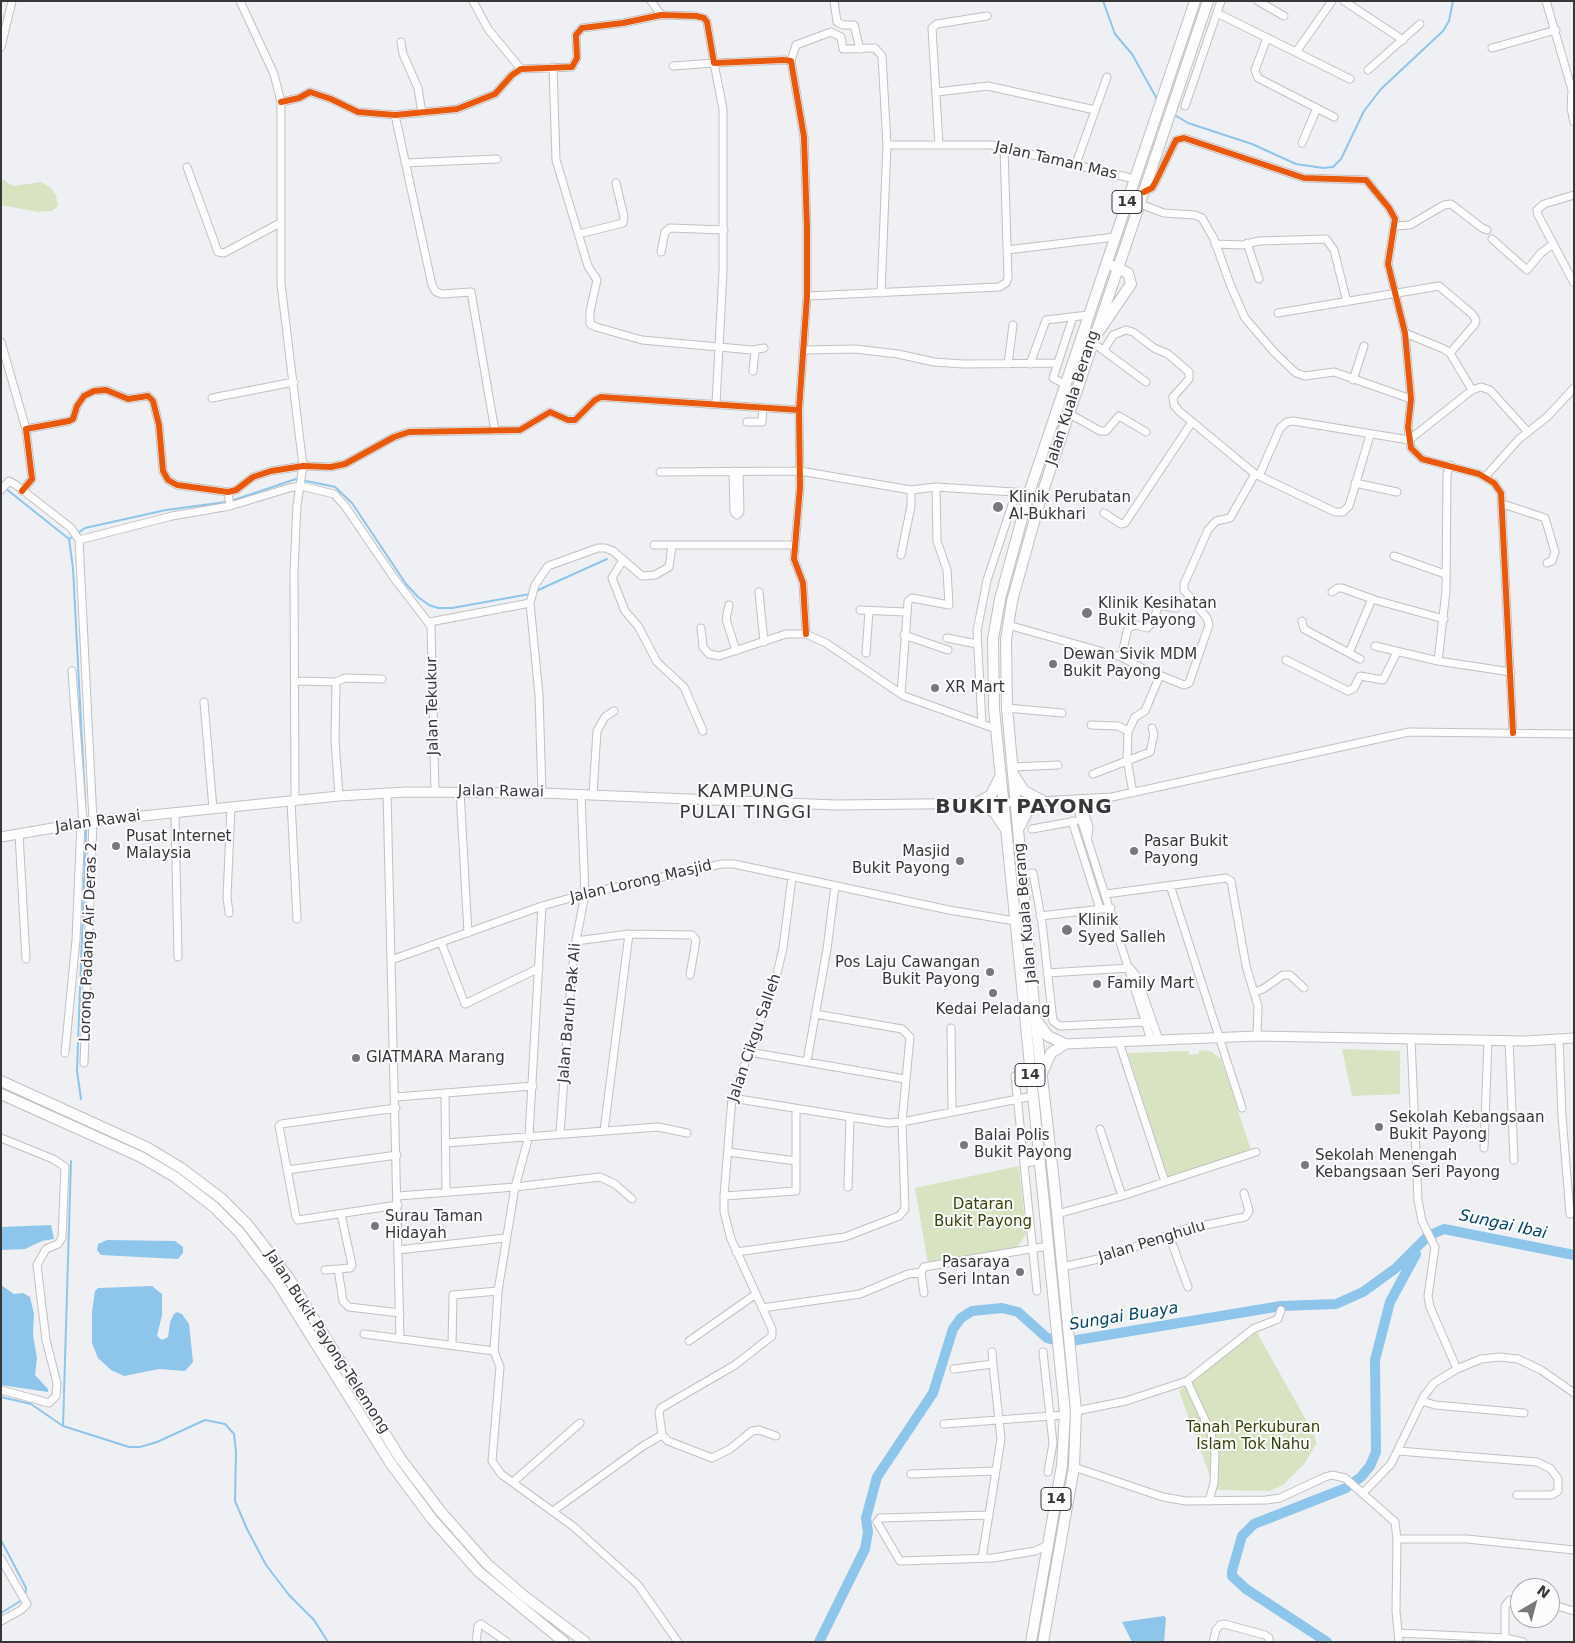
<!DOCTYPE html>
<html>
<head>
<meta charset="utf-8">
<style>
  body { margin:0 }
  #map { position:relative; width:1575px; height:1643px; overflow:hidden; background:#eff0f3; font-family:"DejaVu Sans",sans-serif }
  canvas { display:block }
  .frame { position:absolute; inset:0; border:2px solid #373739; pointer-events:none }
  .north { position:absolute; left:1510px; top:1578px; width:50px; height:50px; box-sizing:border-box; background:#fcfcff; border:1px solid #adadb0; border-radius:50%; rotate:37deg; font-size:14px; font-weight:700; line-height:20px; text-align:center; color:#373739 }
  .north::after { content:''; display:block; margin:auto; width:18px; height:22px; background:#77787a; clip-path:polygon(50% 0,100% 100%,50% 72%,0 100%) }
</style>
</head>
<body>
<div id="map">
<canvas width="1575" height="1643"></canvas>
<div class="frame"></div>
<div class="north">N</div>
</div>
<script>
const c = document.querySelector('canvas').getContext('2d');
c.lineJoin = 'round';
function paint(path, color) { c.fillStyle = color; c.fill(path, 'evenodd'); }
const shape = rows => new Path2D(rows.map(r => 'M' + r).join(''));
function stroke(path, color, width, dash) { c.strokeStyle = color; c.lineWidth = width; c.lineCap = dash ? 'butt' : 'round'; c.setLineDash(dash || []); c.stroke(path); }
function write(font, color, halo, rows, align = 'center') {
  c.font = font + ' "DejaVu Sans",sans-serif'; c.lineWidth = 4; c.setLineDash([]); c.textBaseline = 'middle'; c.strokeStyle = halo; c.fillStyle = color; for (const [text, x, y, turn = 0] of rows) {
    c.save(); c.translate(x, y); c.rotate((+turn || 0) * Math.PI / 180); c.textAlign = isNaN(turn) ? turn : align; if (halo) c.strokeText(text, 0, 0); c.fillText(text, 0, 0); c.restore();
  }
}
const green = shape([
  [1,178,13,186,41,182,51,188,56,196,58,206,51,211,38,212,1,205],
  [1342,1049,1400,1051,1400,1094,1352,1096],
  [1205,1050,1212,1052,1221,1059,1251,1150,1167,1177,1128,1053,1189,1051,1189,1055,1199,1054,1199,1051],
  [1019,1166,1026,1234,1016,1249,928,1264,915,1188],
  [1256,1331,1315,1436,1316,1444,1304,1464,1283,1485,1270,1491,1215,1490,1179,1391]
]);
const water = shape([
  [51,1225,54,1239,42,1241,25,1249,1,1250,1,1227],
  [107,1240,175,1241,183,1247,183,1253,178,1259,101,1255,97,1250,98,1244],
  [1,1285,14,1294,23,1293,30,1297,34,1314,33,1335,37,1358,35,1375,48,1389,48,1392,1,1385],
  [152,1286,162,1294,162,1315,157,1336,162,1340,168,1337,170,1322,174,1314,177,1312,182,1314,189,1324,193,1362,185,1371,159,1369,124,1376,111,1370,98,1358,92,1343,92,1312,95,1291,98,1288],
  [1164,1616,1166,1618,1164,1642,1132,1642,1122,1622]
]);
const stream = shape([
  [1103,1,1115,34,1132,54,1157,99],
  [1173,114,1188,123,1252,144,1296,164,1323,168,1333,167,1341,159,1364,111,1381,89,1443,31,1449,21,1453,1],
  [5,488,69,539,73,568,85,799],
  [231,501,296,479,326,485,335,487,352,503,406,584,418,597,429,605,438,608,452,608,530,594],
  [78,533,85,528,166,510,226,502],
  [69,539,74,536],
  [536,591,607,559],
  [81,1099,77,1071,86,830],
  [1,1397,31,1404,63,1426,129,1447,140,1447,157,1442,205,1420,225,1424,234,1434,236,1452,235,1501,247,1529,266,1565,289,1595,314,1620,328,1642],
  [63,1426,71,1161],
  [1,1540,26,1588,25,1596],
  [1,1613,22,1600]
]);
const river = shape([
  [819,1642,865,1549,868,1532,866,1518,877,1477,933,1393,953,1329,961,1318,972,1311,1002,1308,1018,1312,1047,1338,1065,1342,1281,1306,1336,1304,1363,1292,1396,1268,1428,1236,1444,1229,1574,1255],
  [1327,1642,1246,1589,1232,1576,1232,1571,1242,1536,1254,1524,1346,1488,1361,1477,1370,1466,1376,1452,1375,1360,1390,1302,1416,1254]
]);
const minor = shape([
  [240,1,274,74,281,102,281,284,303,466,297,505,294,571,295,800],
  [473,1,488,29,521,69],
  [651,1,661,15],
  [834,1,837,22,843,25,854,25,860,49],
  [1258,1,1284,16],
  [1344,1,1403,40],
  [1546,1,1572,90,1571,108,1574,122],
  [1217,13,1350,79],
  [1267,38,1255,70,1258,78,1334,117],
  [401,42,403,54,418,88,422,113],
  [1,47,12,1],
  [1492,48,1556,30],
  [1296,52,1332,1],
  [791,61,796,45,831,32,841,37,843,49,875,48,882,56,887,145,881,293],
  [673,66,714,63,723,109,723,271,716,404],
  [553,67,556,160,588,266,597,280,590,311,590,324,596,327,642,340,752,350,764,348],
  [1368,70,1420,24],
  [937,92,988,86,1095,110],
  [281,102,299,98,310,92,331,99,358,112,395,115,457,109,495,94,512,75,521,69,572,67,577,58,576,35,582,28,623,23,661,15,696,16,704,18,707,22,714,63,784,60,791,61,804,137,807,228,807,296,799,410,800,487,794,559,803,583,806,634],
  [1185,106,1221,1],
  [395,115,432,285,436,292,442,294,471,292,495,431],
  [1302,143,1317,108],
  [887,145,992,145,1135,179],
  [939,145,932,28,937,24,987,16],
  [405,163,497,159],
  [1076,164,1107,77],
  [187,167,218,252,224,253,280,223],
  [1144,192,1152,188,1155,183,1176,140,1184,138,1304,178,1366,180,1389,208,1395,219,1388,264,1405,333,1411,399,1408,427,1411,448,1422,459,1479,474,1494,483,1501,493,1513,733],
  [1574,195,1544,204,1537,210,1538,215,1574,283],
  [1140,204,1164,213,1195,215,1202,218,1214,239,1230,284,1245,318,1274,352,1296,373,1305,376,1334,372,1411,399],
  [1394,226,1410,225,1444,205,1451,204,1482,228,1487,230],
  [579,234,623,223,624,217,616,183],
  [1492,239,1527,270,1541,253,1553,244],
  [1247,243,1259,279],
  [1215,244,1242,245,1259,241,1326,239,1334,250,1347,302],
  [1007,250,1115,237],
  [661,252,665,232,670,228,724,230],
  [807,296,999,287,1006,283,1008,278,1004,148],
  [1278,313,1439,286,1472,314,1476,320,1475,324,1450,353],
  [1405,333,1444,349,1450,353,1472,390],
  [1,342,26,429],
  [1092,342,1146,382],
  [803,350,855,349,898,354,934,362,963,364,1057,363],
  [1104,350,1113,335,1126,330,1133,332,1154,348,1168,354,1189,372,1189,379,1173,397,1174,405,1179,411,1255,474,1335,512,1343,512,1349,506,1370,435],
  [1008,364,1013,325],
  [1030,364,1046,320,1088,315],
  [753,371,755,350],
  [1353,380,1364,346],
  [1064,384,1053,378,1073,317],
  [212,398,294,382],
  [1068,413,1100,431,1106,431,1119,416,1146,432],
  [747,422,762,422,763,407],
  [733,471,734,512,737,515,740,512,739,472],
  [660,472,800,471,911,490,936,487,1029,493],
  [1259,476,1280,428,1287,422,1293,421,1409,440,1472,390,1481,387,1490,390,1528,432],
  [1485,477,1519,439,1547,417,1574,388],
  [1355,483,1397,492],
  [1,490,9,481,16,485,71,528,79,540,93,821,84,1063],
  [22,491,32,479,26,429,69,421,73,419,77,406,84,396,94,391,106,390,128,399,148,396,153,401,159,425,163,471,168,480,177,485,228,492,236,490,253,477,271,471,303,466,331,467,345,464,394,437,409,432,520,430,550,412,568,420,575,420,595,400,601,397,799,410],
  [228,492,230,506],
  [1503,504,1545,518,1555,552,1552,561,1547,563],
  [1104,513,1121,524,1125,523,1192,422],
  [79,540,172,516,230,506,289,488,301,486,334,494,345,506,394,578,431,626,435,791],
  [654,545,795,545],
  [901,555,911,506,911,490],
  [1394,556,1445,574],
  [623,560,612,578,625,611,638,626,657,662,684,687,703,731],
  [759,592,764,642],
  [1332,592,1338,588,1342,588,1375,600,1444,619],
  [729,605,726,619,736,651],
  [860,610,906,612],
  [1302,621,1304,629,1360,659],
  [430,622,530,603],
  [1008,625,1121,657,1144,669,1184,685,1189,683,1209,625,1207,618,1184,590,1184,584,1208,530,1216,521,1230,518,1255,474],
  [701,628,703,647,709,654,719,656,786,634,806,634,826,643,904,696,996,729],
  [904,635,948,650],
  [947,638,977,644],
  [1375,646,1438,661,1511,672],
  [866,653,869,611],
  [1349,653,1372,599],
  [1121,657,1128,628,1136,625,1147,628,1152,623,1159,605,1176,608],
  [1286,660,1348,691,1354,688,1360,676,1383,680,1397,652],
  [1438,661,1446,591,1447,474,1450,465],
  [72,671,83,823],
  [296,681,336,682],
  [901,694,908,601,912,598,949,605,947,570,937,541,936,487],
  [204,702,213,809],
  [1007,708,1062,713],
  [982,724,977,631,987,580,1016,493],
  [1091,725,1118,726,1128,731],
  [1012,767,1058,765],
  [1093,774,1150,752,1154,734,1152,728],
  [460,791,468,933],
  [387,792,400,1339],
  [542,793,539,695,530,603,535,585,548,566,598,548,605,548,613,551,642,576,655,575,669,567,672,546],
  [1133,793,1127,759,1128,732,1135,717,1145,711,1160,675],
  [593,794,597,731,605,717,614,711],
  [339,796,335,740,336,682,345,678,382,679],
  [1075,800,1151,1040],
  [1081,800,1089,827,1088,835],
  [291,801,297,919],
  [1003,803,1112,797,1409,732,1574,734],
  [175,813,178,957],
  [1072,821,1100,909],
  [1032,829,1076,821],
  [19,834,26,959],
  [1022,874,1033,873,1042,923,1053,1021,1060,1026,1146,1022],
  [1170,885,1242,1108],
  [1106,894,1226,878,1231,881,1246,966,1258,1006,1257,1036],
  [542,906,529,1136,515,1187,498,1291,494,1351,500,1367,492,1461,501,1474,574,1527,638,1585,678,1642],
  [229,913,227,897,231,807],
  [1040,916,1111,908],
  [576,941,629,934,692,935,696,940,690,975],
  [441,942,465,1004,539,968],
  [391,960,542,906,585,894,722,864,734,864,949,910,1015,921],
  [1131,969,1137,977,1159,1040],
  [1047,973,1130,968],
  [1254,992,1263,989,1283,975,1290,975,1304,988],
  [951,1028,952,1112],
  [1411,1039,1418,1200,1422,1221,1435,1247,1428,1296,1430,1307,1457,1369],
  [1559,1039,1562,1116,1570,1214],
  [1509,1040,1514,1160],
  [1119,1042,1165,1182],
  [749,1052,905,1079],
  [65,1053,76,940,81,823],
  [807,1061,827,949,835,886],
  [1030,1073,1015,1076,1037,1291],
  [445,1093,446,1192],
  [396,1097,533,1086],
  [732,1098,888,1123,902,1122,1033,1096],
  [396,1108,281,1124,279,1126,296,1217,298,1220,398,1205],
  [1100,1129,1122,1196],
  [604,1131,629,934],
  [560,1134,571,980,576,941,585,894,581,794],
  [1,1138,53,1159,65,1167,62,1238,58,1244,46,1249,37,1265,46,1340,57,1383,56,1396,49,1403,1,1390],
  [446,1143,658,1127,687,1133],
  [1484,1148,1488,1040],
  [728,1152,796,1161],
  [1024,1163,1039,1161],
  [287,1170,397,1155],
  [848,1187,850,1117],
  [398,1196,515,1187,600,1177,615,1184,632,1199],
  [724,1196,796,1191,796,1109],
  [341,1214,352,1265,350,1268,338,1269,343,1301,349,1307,400,1313],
  [1057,1214,1122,1196,1256,1152],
  [1169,1235,1188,1287],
  [398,1250,505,1238],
  [736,1252,845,1237,899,1216,905,1209,902,1122,910,1037,902,1029,815,1014],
  [1062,1267,1103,1258,1186,1229,1245,1217,1249,1211,1244,1193],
  [325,1270,338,1269],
  [924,1293,921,1272,924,1267,1048,1246],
  [762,1308,860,1294,908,1274,921,1272],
  [364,1334,494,1351],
  [689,1341,756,1294],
  [452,1345,453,1295,498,1291],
  [992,1352,993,1364],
  [1043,1352,1053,1443,1048,1472],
  [954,1369,993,1364,1001,1439,982,1558],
  [1187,1381,1211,1433,1215,1454,1214,1483,1209,1501],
  [1422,1401,1435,1405,1524,1413],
  [1076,1411,1126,1401,1187,1381,1253,1329,1278,1319,1281,1310],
  [944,1424,1065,1415],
  [662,1435,668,1441,712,1458,730,1449,752,1431,759,1430,776,1436],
  [1398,1451,1537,1462,1551,1469,1558,1479,1558,1491,1552,1495,1517,1495],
  [1074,1467,1163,1497,1186,1501,1266,1500,1280,1498,1325,1477,1332,1475,1345,1478,1395,1522,1397,1539,1396,1611,1399,1642],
  [911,1474,996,1471],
  [513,1482,580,1423],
  [1363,1493,1391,1464,1424,1396,1434,1383,1457,1369,1481,1359,1500,1357,1518,1359,1541,1370,1574,1393],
  [553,1511,643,1446,662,1435,659,1412,661,1408,735,1365,772,1336,772,1329,731,1239,724,1212,724,1196,732,1098,775,982,783,948,792,877],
  [989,1515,880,1518,877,1522,900,1561,993,1558,1035,1551,1048,1545],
  [1397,1539,1467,1539,1574,1550],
  [1,1559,27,1604,21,1610,1,1621],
  [1550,1604,1574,1611],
  [1398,1633,1505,1638,1523,1642],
  [1505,1638,1505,1606,1510,1600,1520,1600],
  [476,1642,478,1626,481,1624,507,1642],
  [1213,1642,1216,1630,1220,1625,1224,1624,1265,1635,1269,1638,1269,1642]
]);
const major = shape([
  [1,837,93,821,339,796,406,792,542,793,836,805,1003,803],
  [1065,1044,1257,1036,1525,1041,1574,1038]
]);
const highway = shape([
  [1099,331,1131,284,1128,273,1113,266],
  [1015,777,1024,791,1043,801],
  [972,805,983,806,994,812,1004,827],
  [973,805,991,795,1000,777],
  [1020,826,1028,810,1043,801],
  [1037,1021,1048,1036,1065,1044],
  [1043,1071,1051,1053,1065,1044],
  [1,1081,146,1147,181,1168,222,1199,247,1224,288,1277,400,1458,441,1512,487,1564,524,1596,585,1642],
  [1,1094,141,1157,175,1177,214,1207,239,1232,278,1283,391,1464,432,1519,479,1572,564,1642],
  [1031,1642,1062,1465,1065,1412,994,709,993,639,1000,599,1029,493,1195,1],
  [1043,1642,1074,1467,1076,1411,1055,1191,1035,1016,1007,708,1006,640,1012,601,1041,497,1208,1]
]);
const cycleway = shape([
  [281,102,299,98,310,92,331,99,358,112,395,115,457,109,495,94,512,75,521,69,572,67,577,58,576,35,582,28,623,23,661,15,696,16,704,18,707,22,714,63,784,60,791,61,804,137,807,228,807,296,799,410,800,487,794,559,803,583,806,634],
  [1144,192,1152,188,1155,183,1176,140,1184,138,1304,178,1366,180,1389,208,1395,219,1388,264,1405,333,1411,399,1408,427,1411,448,1422,459,1479,474,1494,483,1501,493,1513,733],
  [22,491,32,479,26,429,69,421,73,419,77,406,84,396,94,391,106,390,128,399,148,396,153,401,159,425,163,471,168,480,177,485,228,492,236,490,253,477,271,471,303,466,331,467,345,464,394,437,409,432,520,430,550,412,568,420,575,420,595,400,601,397,799,410]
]);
const markers = [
  [998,507,6,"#77787a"],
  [1087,613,6,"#77787a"],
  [1053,664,5,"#77787a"],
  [935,688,5,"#77787a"],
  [116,846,5,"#77787a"],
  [1134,851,5,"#77787a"],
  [960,861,5,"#77787a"],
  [1067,930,6,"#77787a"],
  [990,972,5,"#77787a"],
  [1097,984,5,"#77787a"],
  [993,993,5,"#77787a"],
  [356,1058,5,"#77787a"],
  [1379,1127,5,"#77787a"],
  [964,1145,5,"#77787a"],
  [1305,1165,5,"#77787a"],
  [375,1226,5,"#77787a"],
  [1020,1272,5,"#77787a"]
];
const shields = [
  [1127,202,30],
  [1030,1075,30],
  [1056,1499,30]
];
const shieldNames = [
  ["14",1127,202],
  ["14",1030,1075],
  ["14",1056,1499]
];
const streetNames = [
  ["Jalan Taman Mas",1056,161,13],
  ["Jalan Kuala Berang",1073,398,-72],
  ["Jalan Tekukur",433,706,-91],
  ["Jalan Rawai",501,792,1],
  ["Jalan Rawai",98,822,-8],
  ["Jalan Lorong Masjid",641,882,-13],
  ["Jalan Kuala Berang",1026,913,-95],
  ["Lorong Padang Air Deras 2",89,942,-88],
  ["Jalan Baruh Pak Ali",570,1013,-85],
  ["Jalan Cikgu Salleh",755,1038,-71],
  ["Jalan Penghulu",1152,1242,-17],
  ["Jalan Bukit Payong-Telemong",327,1342,57]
];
const poiNames = [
  ["Klinik Perubatan",1009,498],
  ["Al-Bukhari",1009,515],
  ["Klinik Kesihatan",1098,604],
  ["Bukit Payong",1098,621],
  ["Dewan Sivik MDM",1063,655],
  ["Bukit Payong",1063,672],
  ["XR Mart",945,688],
  ["Pusat Internet",126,837],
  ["Malaysia",126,854],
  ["Pasar Bukit",1144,842],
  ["Payong",1144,859],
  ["Masjid",950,852,"right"],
  ["Bukit Payong",950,869,"right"],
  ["Klinik",1078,921],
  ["Syed Salleh",1078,938],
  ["Pos Laju Cawangan",980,963,"right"],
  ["Bukit Payong",980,980,"right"],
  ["Family Mart",1107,984],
  ["Kedai Peladang",993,1010,"center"],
  ["GIATMARA Marang",366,1058],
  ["Sekolah Kebangsaan",1389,1118],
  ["Bukit Payong",1389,1135],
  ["Balai Polis",974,1136],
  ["Bukit Payong",974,1153],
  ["Sekolah Menengah",1315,1156],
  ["Kebangsaan Seri Payong",1315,1173],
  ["Surau Taman",385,1217],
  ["Hidayah",385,1234],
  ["Pasaraya",1010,1263,"right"],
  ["Seri Intan",1010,1280,"right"]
];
const parkNames = [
  ["Dataran",983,1205],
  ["Bukit Payong",983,1222],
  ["Tanah Perkuburan",1253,1428],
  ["Islam Tok Nahu",1253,1445]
];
const waterNames = [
  ["Sungai Ibai",1503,1225,12],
  ["Sungai Buaya",1124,1317,-9]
];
const quarterNames = [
  ["KAMPUNG",746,792],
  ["PULAI TINGGI",746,813]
];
const districtNames = [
  ["BUKIT PAYONG",1024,808]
];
paint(green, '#d8e3c2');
paint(water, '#8ec5ea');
stroke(stream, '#8ec5ea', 2);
stroke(river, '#8ec5ea', 10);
stroke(minor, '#c1c1c4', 9);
stroke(major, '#c1c1c4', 11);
stroke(highway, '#c1c1c4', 12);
stroke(minor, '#fdfdfd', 7);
stroke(major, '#fdfdfd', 9);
stroke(highway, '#fdfdfd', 10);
stroke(cycleway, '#e8590c', 6);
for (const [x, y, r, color] of markers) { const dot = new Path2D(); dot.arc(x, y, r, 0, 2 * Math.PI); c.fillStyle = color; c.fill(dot); stroke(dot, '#fcfcff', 2); }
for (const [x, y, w] of shields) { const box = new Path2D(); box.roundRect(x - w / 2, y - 11.5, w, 23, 4); c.fillStyle = '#fcfcff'; c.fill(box); stroke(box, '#373739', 1); }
write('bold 14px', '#373739', null, shieldNames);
write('15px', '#373739', '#fcfcff', streetNames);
write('15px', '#373739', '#fcfcff', poiNames, 'left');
write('15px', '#344204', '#fcfcff', parkNames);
write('italic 16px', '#024466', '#fcfcff', waterNames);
c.letterSpacing = '1px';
write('18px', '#373739', '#fcfcff', quarterNames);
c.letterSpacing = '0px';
c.letterSpacing = '1px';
write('bold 20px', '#373739', '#fcfcff', districtNames);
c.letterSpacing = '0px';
</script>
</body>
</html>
